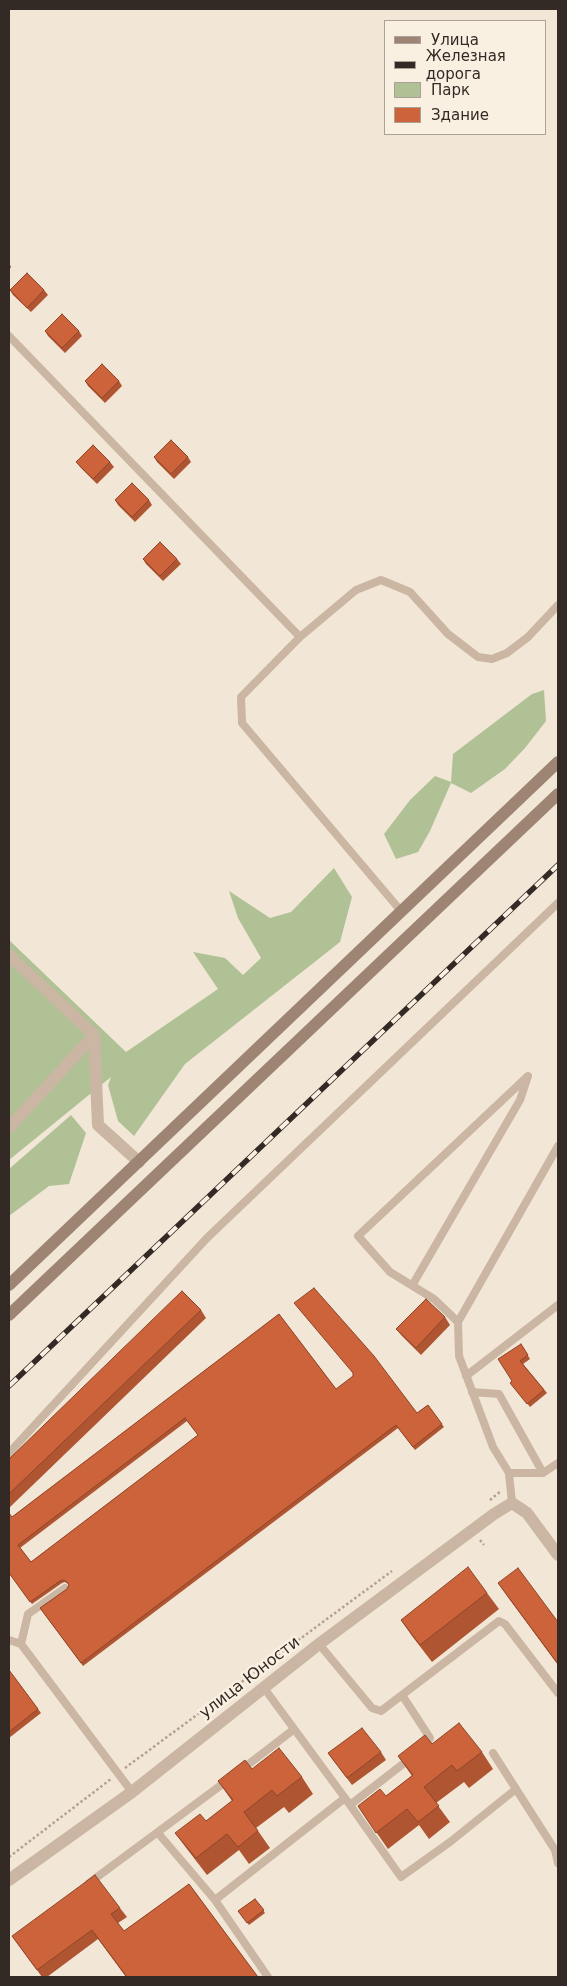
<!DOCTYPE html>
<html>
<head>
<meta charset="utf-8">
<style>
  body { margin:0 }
  #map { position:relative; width:567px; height:1986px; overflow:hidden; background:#f2e6d6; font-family:"DejaVu Sans",sans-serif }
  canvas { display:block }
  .frame { position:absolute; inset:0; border:10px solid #342a25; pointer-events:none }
  .legend { position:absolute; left:384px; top:20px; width:162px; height:115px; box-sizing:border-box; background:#faf0e2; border:1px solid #aba196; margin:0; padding:6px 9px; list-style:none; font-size:15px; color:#342a25 }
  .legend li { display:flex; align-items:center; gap:10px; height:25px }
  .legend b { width:25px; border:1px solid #aba196 }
</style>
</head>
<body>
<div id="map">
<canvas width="567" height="1986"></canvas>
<div class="frame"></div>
<ul class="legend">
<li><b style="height:6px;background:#9d8473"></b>Улица</li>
<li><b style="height:6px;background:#342a25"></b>Железная дорога</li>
<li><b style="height:14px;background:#b0c196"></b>Парк</li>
<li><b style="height:14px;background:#cc633a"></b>Здание</li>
</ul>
</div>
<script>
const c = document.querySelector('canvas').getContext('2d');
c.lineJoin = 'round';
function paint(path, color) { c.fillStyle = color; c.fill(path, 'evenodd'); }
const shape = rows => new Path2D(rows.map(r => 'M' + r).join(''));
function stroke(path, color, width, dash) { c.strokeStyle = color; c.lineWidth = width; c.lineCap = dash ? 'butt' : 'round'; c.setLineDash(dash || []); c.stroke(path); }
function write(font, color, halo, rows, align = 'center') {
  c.font = font + ' "DejaVu Sans",sans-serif'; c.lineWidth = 5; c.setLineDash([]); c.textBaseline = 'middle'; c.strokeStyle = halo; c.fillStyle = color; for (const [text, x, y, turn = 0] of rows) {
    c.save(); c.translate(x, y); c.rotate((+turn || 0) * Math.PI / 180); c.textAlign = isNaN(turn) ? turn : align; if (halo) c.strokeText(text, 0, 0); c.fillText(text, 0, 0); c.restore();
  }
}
const green = shape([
  [544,690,546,721,525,748,505,769,471,793,451,783,430,831,418,852,396,859,384,834,410,800,435,776,451,782,453,754,532,694],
  [334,868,352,897,340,942,185,1064,134,1136,118,1121,108,1085,111,1077,9,1160,9,940,126,1052,218,989,193,952,225,958,243,975,261,958,238,918,229,891,270,918,291,912],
  [71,1115,86,1133,69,1184,49,1186,9,1216,9,1169]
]);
const path = shape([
  [490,1500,501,1491],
  [480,1540,484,1545],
  [125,1768,392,1571],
  [9,1857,111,1779]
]);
const service = shape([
  [9,336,300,637,241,697,242,723,401,911],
  [300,637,356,590,381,580,410,592,448,634,478,657,492,659,507,653,528,637,558,605],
  [413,1284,520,1100,528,1076,358,1236,390,1272,434,1299,458,1322],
  [466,1376,558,1305],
  [472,1392,499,1394,543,1473],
  [9,1453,207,1238,558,903],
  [509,1473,493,1447,459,1356,458,1322,558,1146],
  [512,1503,509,1473,543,1473,558,1463],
  [65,1588,28,1614,21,1644,132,1792],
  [9,1640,21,1644],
  [319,1644,372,1708,381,1711,499,1621,505,1624,558,1693],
  [402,1695,430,1738,425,1747],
  [493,1753,555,1850,558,1863],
  [241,1770,293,1730],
  [345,1798,401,1877,450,1842,516,1789],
  [350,1805,412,1757],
  [158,1833,215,1900,268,1977],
  [89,1883,228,1780],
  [215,1900,345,1798,264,1688]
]);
const minor = shape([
  [9,955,94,1035,98,1125,139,1162],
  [9,1128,94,1035]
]);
const tertiary = shape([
  [9,1880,132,1792,319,1644,494,1514,512,1503,527,1513,558,1555]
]);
const secondary = shape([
  [9,1285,558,762],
  [9,1315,558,794]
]);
const rail = shape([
  [9,1386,558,865]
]);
const wall = shape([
  [10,290,44,290,48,295,31,312,13,295],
  [45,331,79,331,82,336,65,353,48,336],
  [85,381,119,381,122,386,105,403,88,386],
  [154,457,188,457,191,462,174,479,157,462],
  [76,462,110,462,114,467,97,484,80,467],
  [115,500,149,500,152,505,135,522,118,505],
  [143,559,177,559,181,564,163,581,146,564],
  [201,1310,206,1318,9,1508,9,1459],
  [279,1314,336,1389,417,1413,428,1405,444,1427,415,1450,398,1428,83,1666,40,1608,67,1589,69,1585,68,1584,65,1582,62,1583,32,1604,9,1573,12,1517],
  [187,1421,198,1435,31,1562,20,1548],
  [445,1317,450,1325,421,1355,402,1336,396,1329],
  [521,1344,530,1359,523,1364,547,1393,530,1407,513,1386,512,1381],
  [498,1583,558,1622,558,1665,510,1600],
  [487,1593,499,1609,432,1662,412,1636,401,1620],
  [9,1670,41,1713,9,1738],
  [432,1744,482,1752,493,1769,469,1788,464,1782,436,1803,450,1822,429,1839,419,1825,388,1849,358,1806,386,1796,412,1776,398,1756],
  [381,1752,386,1760,352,1785,328,1753],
  [252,1769,302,1777,313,1794,289,1813,284,1807,256,1828,270,1848,249,1864,239,1850,207,1875,187,1849,175,1833,206,1821,232,1801,218,1781],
  [189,1884,258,1977,126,1977,98,1939,47,1977,42,1977,12,1936,120,1908,127,1917,118,1923,124,1931],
  [255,1899,265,1913,249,1925,238,1911]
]);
const shadedWall = shape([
  [9,263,11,267,9,270]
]);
const building = shape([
  [27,273,44,290,27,308,10,290,27,273],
  [62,314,79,331,62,348,45,331,62,314],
  [102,364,119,381,102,398,85,381,102,364],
  [171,440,188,457,171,474,154,457,171,440],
  [93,445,110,462,93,479,76,462,93,445],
  [132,483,149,500,132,517,115,500,132,483],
  [160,542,177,559,160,576,143,559,160,542],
  [314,1288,374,1356,417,1413,428,1405,442,1424,413,1447,396,1425,81,1663,40,1608,67,1589,69,1585,67,1582,63,1580,60,1581,30,1602,9,1573,9,1513,12,1517,279,1314,336,1389,353,1376,353,1373,294,1303,314,1288],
  [185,1418,198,1435,31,1562,18,1545,185,1418],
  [182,1291,201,1310,9,1494,9,1459,182,1291],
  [426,1299,445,1317,416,1348,396,1329,426,1299],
  [521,1344,528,1355,520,1361,544,1390,527,1404,510,1383,512,1381,498,1359,521,1344],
  [468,1567,487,1593,420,1645,401,1620,468,1567],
  [518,1568,558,1622,558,1664,498,1583,518,1568],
  [9,1670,38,1709,9,1732,9,1670],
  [459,1723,482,1752,457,1771,452,1765,424,1787,439,1806,418,1822,407,1809,376,1833,358,1806,380,1789,386,1796,413,1775,398,1756,425,1735,432,1744,459,1723],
  [362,1728,381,1752,347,1778,328,1753,362,1728],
  [279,1748,302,1777,277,1796,272,1790,244,1812,258,1831,238,1847,227,1834,196,1858,175,1833,200,1814,206,1821,233,1800,218,1781,245,1760,252,1769,279,1748],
  [95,1875,120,1908,111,1914,124,1931,189,1884,258,1977,127,1977,92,1930,37,1970,12,1936,95,1875],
  [255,1899,264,1910,247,1923,238,1911,255,1899]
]);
const streetNames = [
  ["улица Юности",250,1678,-38]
];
paint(green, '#b0c196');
stroke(path, '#b5a08c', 2.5, [2.5, 2.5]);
stroke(service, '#cab6a2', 8);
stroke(minor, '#cab6a2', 12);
stroke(tertiary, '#cab6a2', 12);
stroke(secondary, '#9d8473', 12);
stroke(rail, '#342a25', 5.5);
stroke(rail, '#faf0e2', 4, [11]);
paint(wall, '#af5532');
paint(shadedWall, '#8f4529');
paint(building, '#cc633a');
stroke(building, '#8f4529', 1);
write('16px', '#342a25', '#faf0e2', streetNames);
</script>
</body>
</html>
